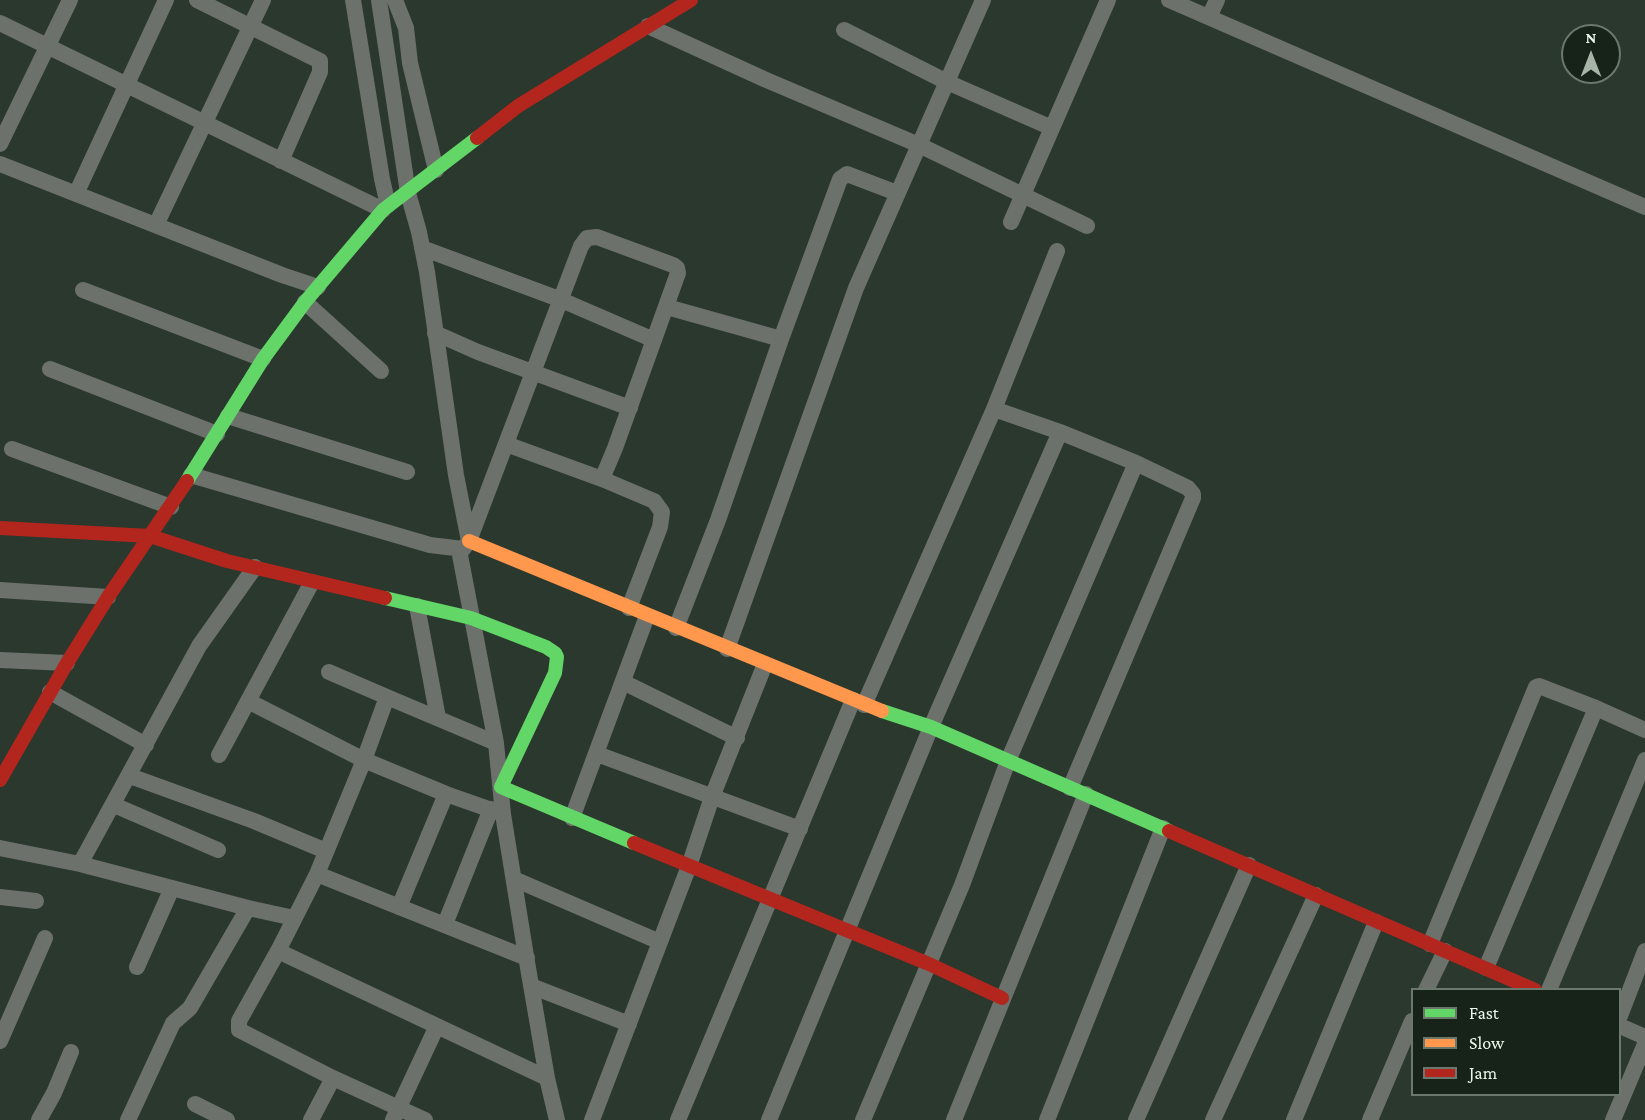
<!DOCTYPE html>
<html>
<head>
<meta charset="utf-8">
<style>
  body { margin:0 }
  #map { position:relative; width:1645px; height:1120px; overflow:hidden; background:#2b382d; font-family:"Crimson Pro",serif }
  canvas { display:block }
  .legend { position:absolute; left:1411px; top:988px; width:210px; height:108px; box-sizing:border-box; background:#172218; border:2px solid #6b786c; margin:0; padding:8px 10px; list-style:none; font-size:18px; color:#e9f8ea }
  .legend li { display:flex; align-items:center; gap:12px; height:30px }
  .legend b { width:30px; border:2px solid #6b786c }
  .north { position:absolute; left:1561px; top:24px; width:60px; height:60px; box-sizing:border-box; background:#172218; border:2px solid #6b786c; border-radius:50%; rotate:0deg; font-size:16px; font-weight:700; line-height:24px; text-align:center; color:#e9f8ea }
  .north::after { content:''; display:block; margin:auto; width:21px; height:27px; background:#a6b5a8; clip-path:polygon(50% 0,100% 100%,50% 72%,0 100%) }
</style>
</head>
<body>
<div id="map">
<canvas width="1645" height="1120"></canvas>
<ul class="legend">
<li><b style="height:8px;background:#63d668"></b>Fast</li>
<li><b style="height:8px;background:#ff974d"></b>Slow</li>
<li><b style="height:8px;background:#b3261e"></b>Jam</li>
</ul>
<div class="north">N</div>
</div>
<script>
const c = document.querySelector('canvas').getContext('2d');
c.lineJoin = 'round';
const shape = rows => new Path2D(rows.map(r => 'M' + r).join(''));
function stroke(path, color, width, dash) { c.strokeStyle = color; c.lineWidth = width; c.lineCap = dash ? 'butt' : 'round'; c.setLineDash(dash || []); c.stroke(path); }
const street = shape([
  [197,0,320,61,320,72,281,161],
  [353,0,382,179,388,205],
  [379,0,408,193,419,232,427,272,456,475,469,541],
  [395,0,406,28,410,63,436,170],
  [1169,0,1645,207],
  [1209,17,1217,0],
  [0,23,383,210],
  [648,26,764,79,919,145,1087,226],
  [844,30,947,82,1052,128],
  [0,144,70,0],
  [0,164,282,275,318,287],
  [76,194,166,0],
  [1011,222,1108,0],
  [156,225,263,0],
  [422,248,559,299,654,340],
  [83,290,263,359],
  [305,302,381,371],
  [667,307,781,339],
  [435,333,478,352,630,408],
  [50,369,217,434],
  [994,409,1057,251],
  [228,416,407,472],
  [506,444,602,479],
  [12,449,171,507],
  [191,475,430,545,463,549,469,541,581,246,587,238,597,237,673,265,677,268,678,273,615,448,602,479,654,501,662,512,660,527,629,608],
  [459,550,496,743,503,814,526,956,547,1078,557,1120],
  [312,582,248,701,364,760,446,794,503,814],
  [0,590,108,597],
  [417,606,438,718],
  [676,628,718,520,781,339,840,179,847,174,897,193],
  [727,649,856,288,983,0],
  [0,660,67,663],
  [329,672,387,697],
  [623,682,737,738],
  [50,692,146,745],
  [864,705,994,409,1060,432,1136,463,1188,488,1193,494,1193,498,1070,788],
  [496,743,387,697,364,760,317,874,527,958],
  [597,754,800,829],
  [219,755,248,701],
  [130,776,254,821,326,851],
  [114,805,218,850],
  [572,818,647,616],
  [0,848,80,864,172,888],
  [80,864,199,646,255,567],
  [317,874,278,951,547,1078],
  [514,879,660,942],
  [0,897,36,901],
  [399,907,446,794],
  [248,908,294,918],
  [445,924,491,809],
  [1430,944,1536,687,1539,686,1596,708,1645,730],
  [278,951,239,1021,239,1030,333,1078,425,1120],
  [1486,968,1596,708],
  [531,986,629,1024],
  [1426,990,1445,951],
  [1549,990,1645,760],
  [1620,1016,1645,951],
  [1620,1026,1645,1037],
  [0,1041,45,938],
  [195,1104,227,1120],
  [39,1120,54,1093,71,1052],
  [128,1120,173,1023,190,1008,248,908,172,888,137,967],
  [311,1120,333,1078],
  [393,1120,437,1026],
  [592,1120,689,866,712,797,765,664],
  [678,1120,853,700],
  [769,1120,931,727,1060,432],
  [863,1120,962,885,1008,761,1136,463],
  [954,1120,1086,794],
  [1047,1120,1163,828],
  [1136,1120,1249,865],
  [1213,1120,1316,895],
  [1294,1120,1376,922],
  [1370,1120,1412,1021],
  [1613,1120,1645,1044]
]);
const fast = shape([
  [187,481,263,359,305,302,383,210,477,138],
  [385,598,471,618,546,647,555,653,557,657,555,673,501,787,634,843],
  [882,711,931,727,1169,831]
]);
const slow = shape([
  [469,541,882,711]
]);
const jam = shape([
  [477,138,518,106,691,0],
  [0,528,150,536,227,561,385,598],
  [0,780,67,663,108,597,187,481],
  [1169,831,1535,990],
  [634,843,929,964,1002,998]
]);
stroke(street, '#6c716c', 16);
stroke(fast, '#63d668', 14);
stroke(slow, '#ff974d', 14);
stroke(jam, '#b3261e', 14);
</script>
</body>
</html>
